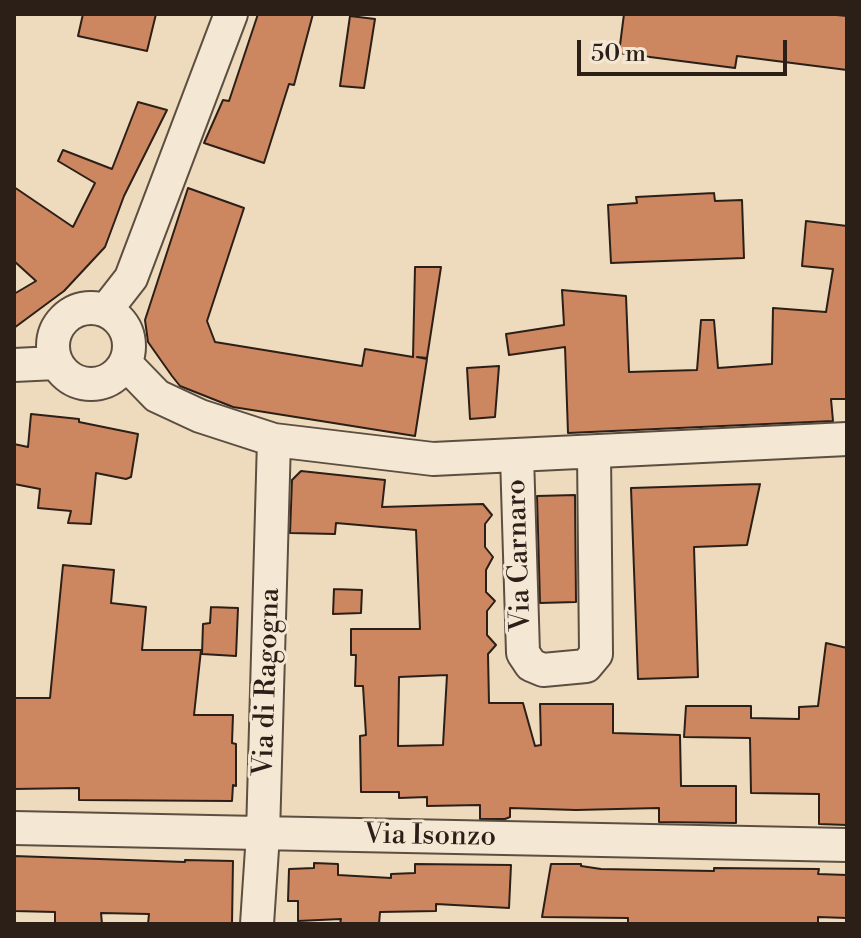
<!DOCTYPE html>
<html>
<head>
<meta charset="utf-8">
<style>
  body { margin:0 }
  #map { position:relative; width:861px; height:938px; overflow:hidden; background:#eedbbd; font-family:"Libre Bodoni",serif }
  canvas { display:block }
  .frame { position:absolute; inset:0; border:16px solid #2c1f18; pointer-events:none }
  .scale { position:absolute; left:577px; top:40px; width:210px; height:36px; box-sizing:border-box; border:4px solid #2c1f18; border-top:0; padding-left:10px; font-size:24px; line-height:28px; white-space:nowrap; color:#2c1f18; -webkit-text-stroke:6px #f4e8d4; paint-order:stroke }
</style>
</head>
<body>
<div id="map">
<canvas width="861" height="938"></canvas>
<div class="frame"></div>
<div class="scale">50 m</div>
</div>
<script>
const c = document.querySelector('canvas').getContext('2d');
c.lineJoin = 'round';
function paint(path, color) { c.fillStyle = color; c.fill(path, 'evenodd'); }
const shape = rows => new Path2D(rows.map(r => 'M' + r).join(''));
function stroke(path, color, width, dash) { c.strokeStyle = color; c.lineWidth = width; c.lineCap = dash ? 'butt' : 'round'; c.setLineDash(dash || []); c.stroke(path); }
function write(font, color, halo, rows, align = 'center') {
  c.font = font + ' "Libre Bodoni",serif'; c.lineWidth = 6; c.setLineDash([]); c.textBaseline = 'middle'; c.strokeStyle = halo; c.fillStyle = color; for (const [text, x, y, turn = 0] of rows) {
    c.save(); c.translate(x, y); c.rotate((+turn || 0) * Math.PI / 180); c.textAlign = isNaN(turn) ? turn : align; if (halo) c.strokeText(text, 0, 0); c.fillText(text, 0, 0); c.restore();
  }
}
const building = shape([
  [83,14,156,14,147,51,78,36,83,14],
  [258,14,313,14,294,85,289,84,264,163,204,143,223,100,229,101,258,14],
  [624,14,826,14,847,16,847,70,737,56,735,68,619,53,624,14],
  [350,16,375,19,364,88,340,86,350,16],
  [138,102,167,110,124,196,105,247,64,291,14,328,14,294,36,281,14,261,14,187,73,227,95,183,58,161,63,150,112,169,138,102],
  [188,188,244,208,207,321,215,342,362,366,365,349,413,357,415,267,441,267,427,358,417,357,427,359,415,436,233,407,180,386,172,376,148,342,145,320,188,188],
  [714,193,715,201,742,200,744,258,611,263,608,205,637,203,636,197,714,193],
  [806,221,847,226,847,399,831,399,833,421,568,433,565,347,509,355,506,334,564,325,562,290,626,296,629,372,697,370,701,320,714,320,718,368,772,364,773,308,826,312,833,269,802,266,806,221],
  [499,366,495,417,470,419,467,368,499,366],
  [31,414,79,419,79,422,138,434,131,477,126,479,96,473,91,524,68,523,71,511,38,508,40,489,14,484,14,444,28,447,31,414],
  [301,471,385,480,382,507,483,504,492,515,485,524,485,547,493,557,486,570,486,592,495,601,487,611,487,635,496,645,488,654,489,703,523,703,535,746,541,745,540,704,613,704,613,733,680,735,681,786,736,786,736,823,659,822,659,808,576,810,510,808,510,817,505,819,480,819,480,805,427,806,427,797,399,798,399,792,361,792,360,736,366,735,363,686,355,686,356,655,351,655,351,629,420,629,416,530,336,523,335,534,290,533,292,480,301,471],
  [447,675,443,745,398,746,399,677,447,675],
  [760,484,747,545,694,547,698,677,638,679,631,488,760,484],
  [575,495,576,602,540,603,537,496,575,495],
  [63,565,114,570,111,603,146,607,142,650,201,650,194,715,233,715,232,743,236,744,236,786,233,785,232,801,79,800,79,788,14,789,14,698,50,698,63,565],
  [334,589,362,590,361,613,333,614,334,589],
  [211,607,238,608,236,656,202,654,203,624,210,623,211,607],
  [826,643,847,648,847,825,819,824,819,794,751,793,750,738,684,737,686,706,751,706,751,718,799,719,799,707,818,706,826,643],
  [14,856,185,862,185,860,233,861,232,924,148,924,149,914,101,913,102,924,55,924,55,912,14,911,14,856],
  [314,863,338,864,338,875,391,878,391,874,415,873,415,864,511,865,509,908,436,904,436,911,380,912,379,924,340,924,341,919,298,921,298,901,288,901,289,869,314,868,314,863],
  [551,864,581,864,581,866,601,869,714,871,714,868,819,869,818,874,847,875,847,918,818,917,818,924,628,924,628,918,542,917,551,864]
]);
const street = shape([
  '53 346a38 38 0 1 1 76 0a38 38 0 1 1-76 0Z',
  [106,310,131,278,231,14],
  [126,364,157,396,200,416,274,440,433,459,847,439],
  [14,365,56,363],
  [517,456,523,653,531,665,543,670,586,666,596,654,594,452],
  [14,828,847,845],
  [257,924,263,834,274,440]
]);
const streetNames = [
  ["Via Carnaro",520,555,-92],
  ["Via di Ragogna",268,682,-88],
  ["Via Isonzo",430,837,1]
];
paint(building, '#cc8660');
stroke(building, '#2c1f18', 2);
stroke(street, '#5c4e41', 36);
stroke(street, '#f4e8d4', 32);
write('28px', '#2c1f18', '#f4e8d4', streetNames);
</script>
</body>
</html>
